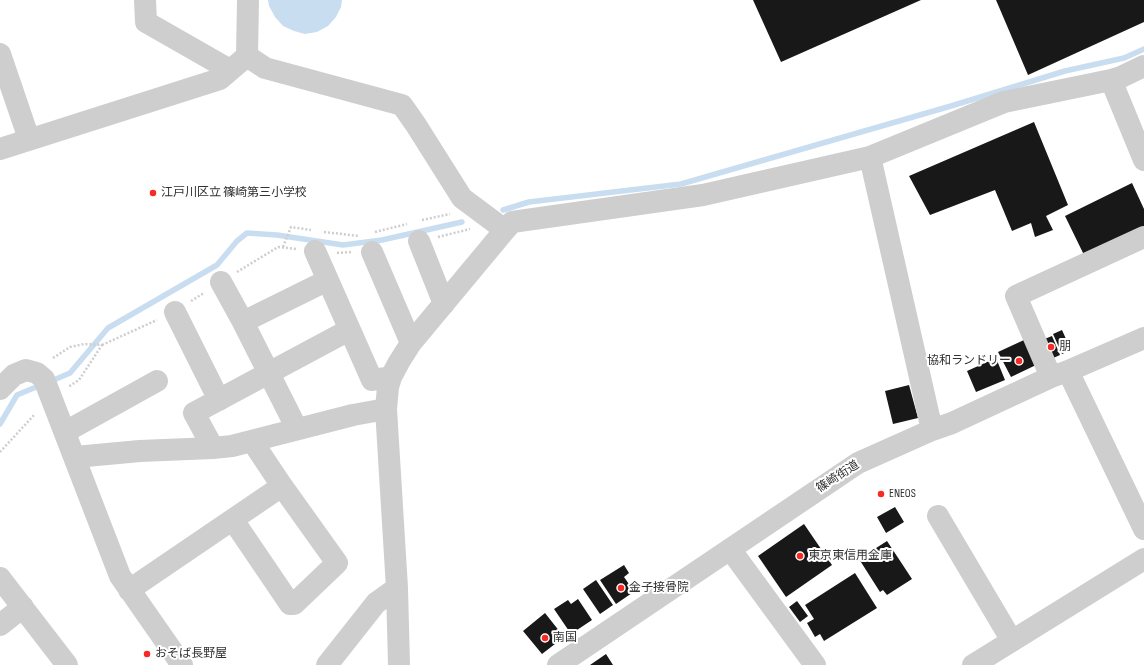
<!DOCTYPE html>
<html>
<head>
<meta charset="utf-8">
<style>
  body { margin:0 }
  canvas { display:block; background:#fff }
</style>
</head>
<body>
<canvas width="1144" height="665"></canvas>
<script>
const c = document.querySelector('canvas').getContext('2d');
c.lineJoin = 'round';
function paint(path, color) { c.fillStyle = color; c.fill(path, 'evenodd'); }
const shape = rows => new Path2D(rows.map(r => 'M' + r).join(''));
function stroke(path, color, width, dash) { c.strokeStyle = color; c.lineWidth = width; c.lineCap = dash ? 'butt' : 'round'; c.setLineDash(dash || []); c.stroke(path); }
function write(font, color, halo, rows, align = 'center') {
  c.font = font + ' "Sofia Sans Condensed","Noto Sans JP",sans-serif'; c.lineWidth = 4; c.setLineDash([]); c.textBaseline = 'middle'; c.strokeStyle = halo; c.fillStyle = color; for (const [text, x, y, turn = 0] of rows) {
    c.save(); c.translate(x, y); c.rotate((+turn || 0) * Math.PI / 180); c.textAlign = isNaN(turn) ? turn : align; if (halo) c.strokeText(text, 0, 0); c.fillText(text, 0, 0); c.restore();
  }
}
const water = shape([
  [268,0,342,0,341,7,336,17,328,26,317,32,305,34,294,31,283,26,275,17,269,6]
]);
const stream = shape([
  [503,210,529,202,681,184,951,106,1065,71,1124,58,1144,49],
  [49,382,70,373,108,328,217,265,237,241,247,233,277,235,343,245,382,240,462,222],
  [0,424,17,395,41,385]
]);
const building = shape([
  [753,0,921,0,781,62],
  [996,0,1144,0,1144,22,1028,75],
  [1034,122,1068,205,1046,216,1053,230,1035,237,1031,223,1012,231,995,190,930,215,909,176],
  [1132,183,1144,209,1144,226,1084,255,1065,216],
  [1062,330,1071,350,1062,354,1053,334],
  [1052,336,1060,355,1051,359,1042,340],
  [1024,340,1036,365,1011,377,998,352],
  [996,358,1005,380,976,392,967,371],
  [909,385,918,418,893,424,885,391],
  [895,507,904,522,886,533,877,517],
  [804,524,832,565,786,597,758,556],
  [887,541,912,579,887,595,883,590,880,592,859,559],
  [624,565,629,573,624,577,631,587,632,593,616,604,600,580],
  [855,573,877,608,824,641,820,634,815,637,807,623,814,619,805,605],
  [596,580,613,605,600,614,583,589],
  [578,599,592,620,571,634,554,609,568,600,571,604],
  [797,601,808,616,800,622,789,607],
  [545,613,564,637,542,654,523,631],
  [606,654,613,665,590,665]
]);
const path = shape([
  [422,220,450,214],
  [324,232,359,236],
  [375,232,407,224],
  [438,237,470,229],
  [283,247,291,227,311,230],
  [337,253,352,252],
  [237,272,278,247,297,249],
  [191,301,204,293],
  [102,345,157,320],
  [53,358,70,347,84,344,102,345,79,380,68,387],
  [0,452,35,414]
]);
const minor = shape([
  [145,0,146,22,230,70],
  [248,0,247,56,265,68,402,105,416,125,462,198,505,230,512,222,703,195,870,157,1004,102,1111,80,1121,77,1144,66],
  [0,54,29,139],
  [1111,80,1144,160],
  [0,149,220,79,247,56],
  [870,157,932,430],
  [419,241,444,304],
  [315,251,372,380,391,377],
  [372,252,411,343],
  [221,282,243,322,297,429],
  [175,312,219,400],
  [243,322,328,280],
  [1068,371,1144,529],
  [1051,377,1016,296,1144,237],
  [0,389,14,375,26,370,37,373,44,379,120,576,182,665],
  [65,432,157,381],
  [213,448,194,413,349,330],
  [75,457,140,451,213,448,232,446,353,415,386,409],
  [938,516,1012,641],
  [233,520,290,604,294,604,337,563,282,486,252,441],
  [730,549,815,665],
  [0,578,67,665],
  [129,590,282,486],
  [0,625,23,607],
  [327,665,376,603,397,588],
  [399,665,397,588,386,409,388,387,391,377,399,362,411,343,505,230],
  [558,665,858,463,932,430,952,423,1051,377,1068,371,1144,338],
  [973,665,1144,559]
]);
const markers = [
  [153,193,4,"#f62b25"],
  [1051,347,4,"#f62b25"],
  [1019,361,4,"#f62b25"],
  [881,494,4,"#f62b25"],
  [800,556,4,"#f62b25"],
  [621,588,4,"#f62b25"],
  [545,638,4,"#f62b25"],
  [147,654,4,"#f62b25"]
];
const poiNames = [
  ["江戸川区立 篠崎第三小学校",161,193],
  ["朋",1059,347],
  ["協和ランドリー",1011,361,"right"],
  ["ENEOS",889,494],
  ["東京東信用金庫",808,556],
  ["金子接骨院",629,588],
  ["南国",553,638],
  ["おそば長野屋",155,654]
];
const streetNames = [
  ["篠崎街道",838,477,-33]
];
paint(water, '#c9ddf0');
stroke(stream, '#c9ddf0', 5.5);
paint(building, '#181818');
stroke(path, '#cecece', 2.5, [2, 2]);
stroke(minor, '#cecece', 22);
for (const [x, y, r, color] of markers) { const dot = new Path2D(); dot.arc(x, y, r, 0, 2 * Math.PI); c.fillStyle = color; c.fill(dot); stroke(dot, '#fff', 1.5); }
write('12px', '#313131', '#fff', poiNames, 'left');
write('12px', '#313131', '#fff', streetNames);
</script>
</body>
</html>
